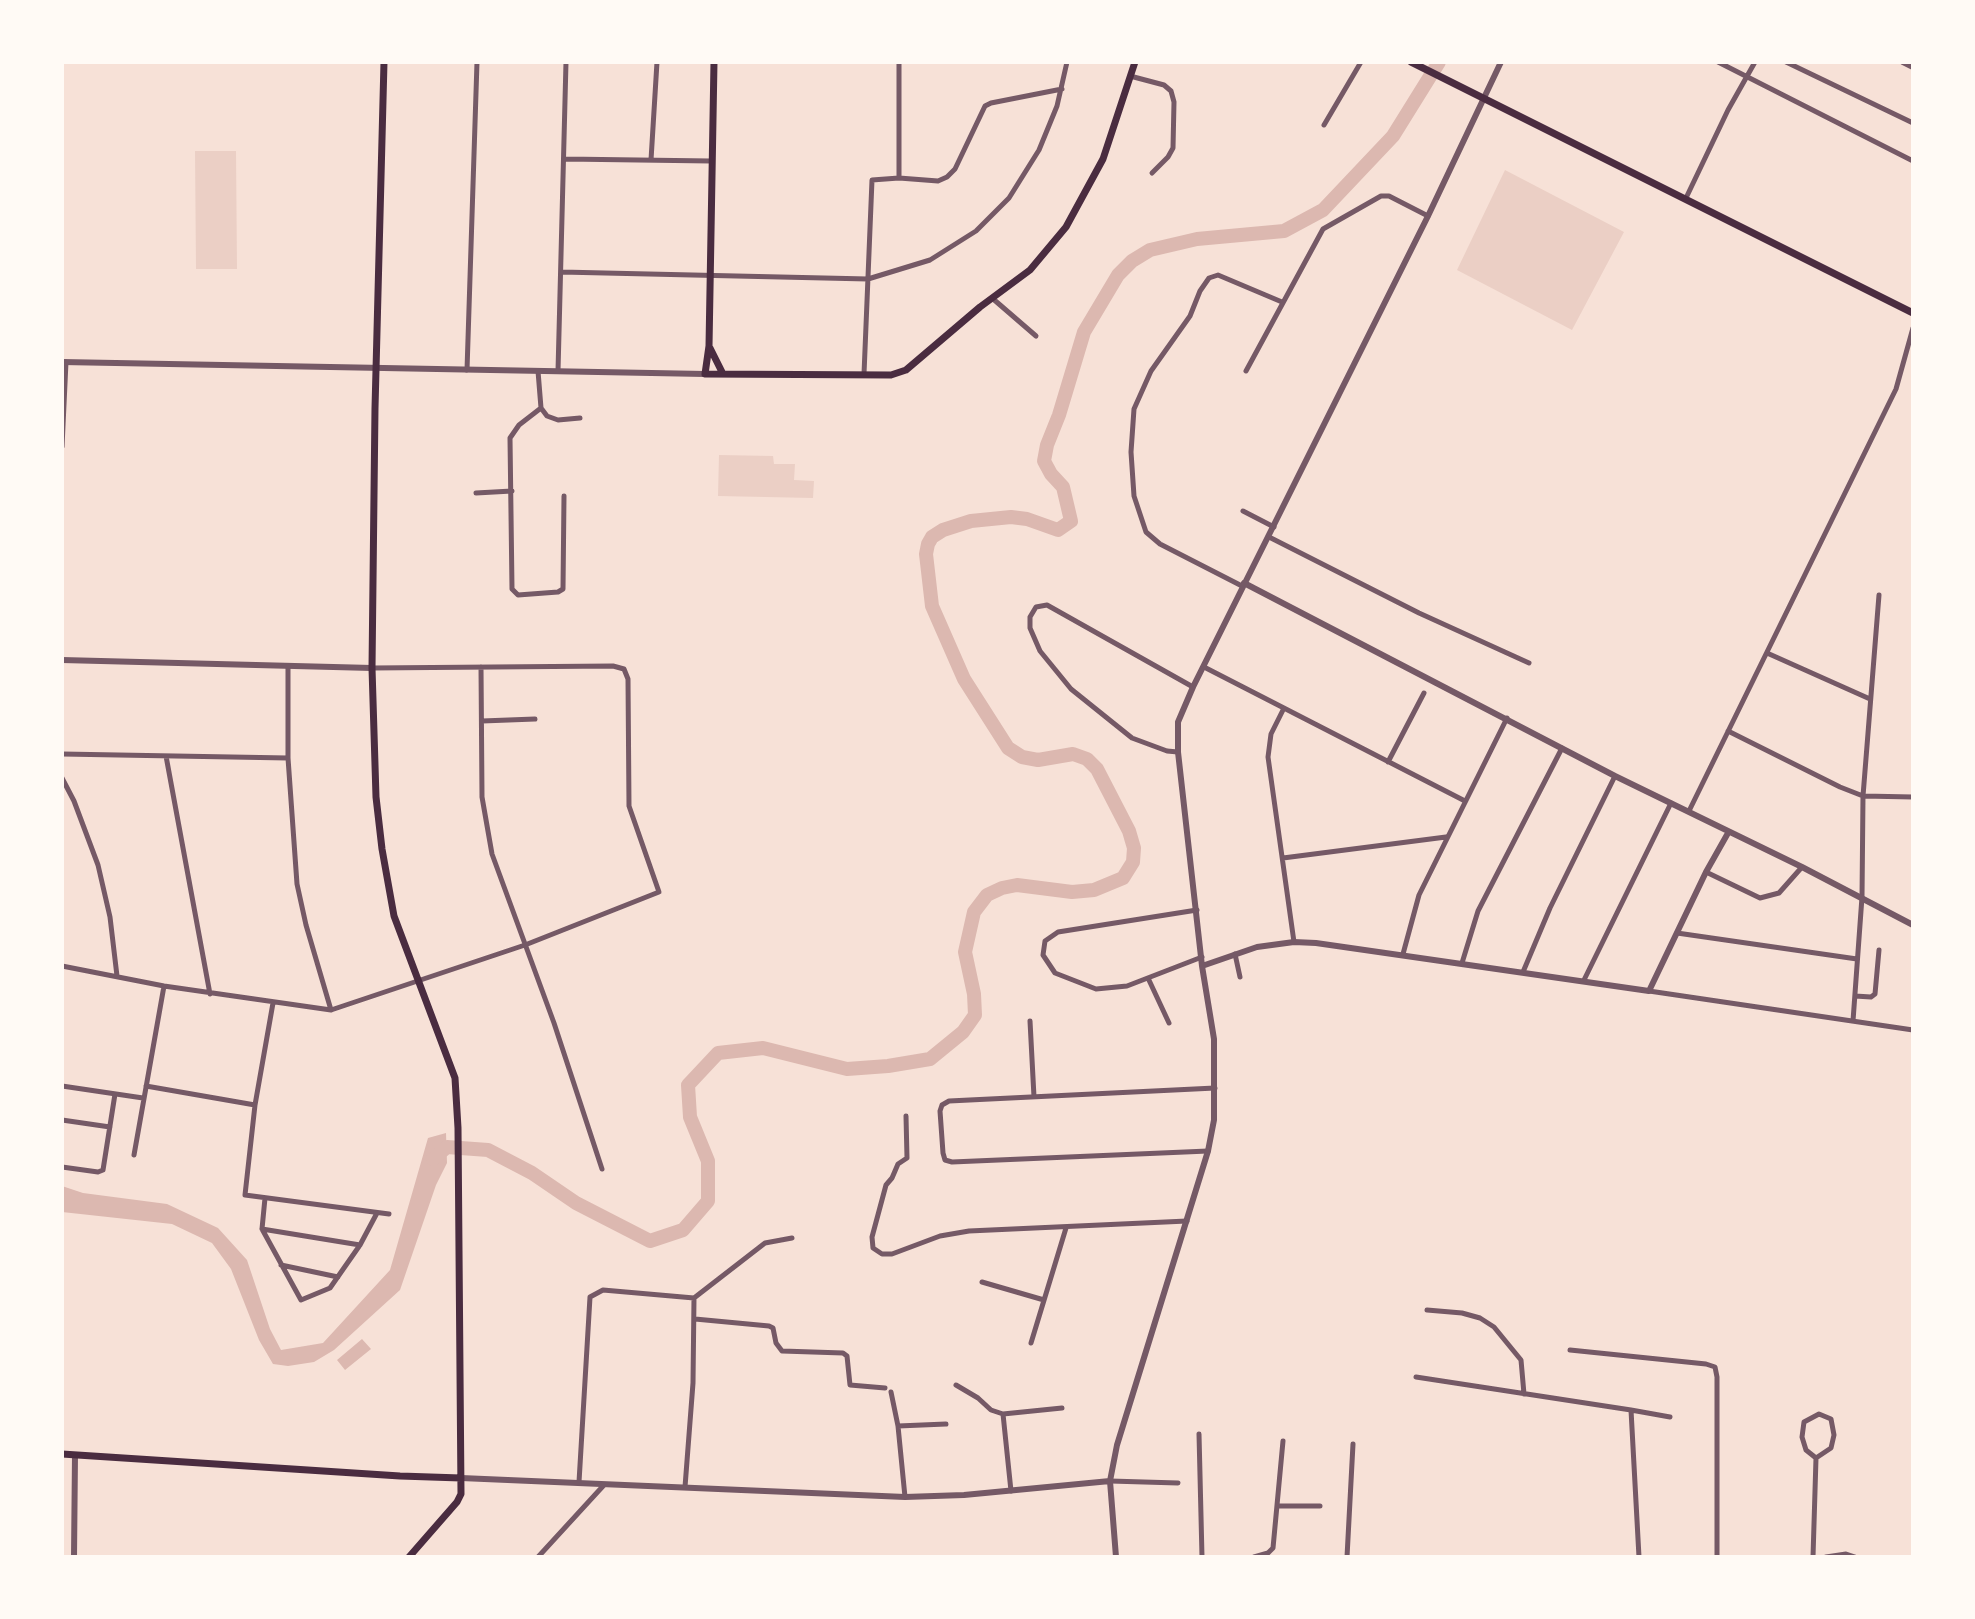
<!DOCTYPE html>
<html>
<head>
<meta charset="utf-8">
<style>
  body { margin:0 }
  #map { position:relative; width:1975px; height:1619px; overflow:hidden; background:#f7e1d7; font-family:"Open Sans",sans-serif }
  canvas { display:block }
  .frame { position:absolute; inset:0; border:64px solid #fffaf5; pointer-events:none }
</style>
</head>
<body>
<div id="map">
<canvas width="1975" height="1619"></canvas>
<div class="frame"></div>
</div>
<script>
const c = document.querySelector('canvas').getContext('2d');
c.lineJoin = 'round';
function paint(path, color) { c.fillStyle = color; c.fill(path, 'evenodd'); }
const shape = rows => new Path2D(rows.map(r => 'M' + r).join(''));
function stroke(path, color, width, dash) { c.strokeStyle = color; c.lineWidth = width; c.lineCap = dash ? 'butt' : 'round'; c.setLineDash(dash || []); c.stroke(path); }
const green = shape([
  [195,151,236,151,237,269,196,269],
  [1505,170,1624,232,1572,330,1457,270],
  [719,455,773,456,774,464,795,464,794,480,814,481,813,498,718,496]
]);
const water = shape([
  [446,1133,447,1163,436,1185,400,1290,334,1350,314,1362,288,1366,273,1364,259,1340,231,1269,212,1243,172,1224,62,1212,62,1186,83,1193,167,1204,218,1228,247,1260,270,1329,281,1350,323,1343,390,1270,428,1138],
  [362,1339,371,1349,345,1370,337,1360]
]);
const river = shape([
  [433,1159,447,1147,488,1150,532,1173,576,1203,650,1241,683,1230,708,1201,708,1161,690,1117,688,1085,718,1053,763,1048,847,1069,888,1066,930,1059,963,1032,975,1015,974,994,965,952,974,912,987,895,1002,888,1017,885,1072,892,1094,890,1123,878,1133,862,1134,848,1129,831,1097,769,1087,759,1073,754,1038,760,1022,757,1008,748,964,679,932,606,926,554,928,544,932,537,943,530,971,521,1011,517,1027,519,1058,530,1071,521,1063,487,1051,474,1044,461,1047,445,1059,415,1084,332,1118,275,1132,261,1150,250,1197,239,1284,231,1323,210,1393,136,1439,62]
]);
const minor = shape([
  [899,62,899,178],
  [1718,62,1913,161],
  [1786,62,1913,123],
  [1130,76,1164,85,1171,91,1174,102,1173,148,1168,157,1152,173],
  [1324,125,1361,62],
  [565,159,711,161],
  [651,160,657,62],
  [1686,198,1728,110,1755,62],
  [561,272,868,279,930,260,976,231,1009,198,1039,150,1057,106,1067,62],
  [992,298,1036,336],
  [467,370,477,62],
  [538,371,541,408,519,425,510,438,512,589,518,595,558,592,563,589,564,496],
  [558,371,566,62],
  [1246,371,1323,229,1381,196,1389,196,1428,216],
  [864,374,872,180,899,178,938,181,947,177,955,169,985,106,991,103,1062,89],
  [541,408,547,416,558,420,580,418],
  [62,447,66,362],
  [476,493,512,491],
  [1243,511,1274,527],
  [1269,537,1419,613,1529,663],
  [1242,586,1160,544,1146,532,1134,496,1131,452,1134,409,1151,371,1190,316,1200,291,1209,278,1218,275,1282,302],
  [1767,653,1870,699],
  [288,667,288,758,297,884,306,925,331,1010],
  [481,667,482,797,492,854,554,1023,602,1169],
  [1204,667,1465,801],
  [1284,708,1271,734,1268,757,1294,942],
  [482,721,535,719],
  [1728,731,1840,787,1863,796,1913,797],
  [1178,752,1167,751,1132,738,1071,689,1040,651,1030,628,1030,617,1036,607,1047,605,1193,687],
  [62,754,288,758],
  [166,756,210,994],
  [1388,762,1424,693],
  [62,778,74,801,98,865,110,917,117,976],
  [1689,811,1896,389,1913,328],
  [1283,858,1446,837],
  [1706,872,1760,898,1779,893,1802,867],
  [1197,910,1058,932,1045,941,1043,955,1055,973,1096,989,1127,986,1202,957],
  [1677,933,1857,959],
  [1235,954,1240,977],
  [1403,954,1419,895,1507,718],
  [1462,963,1478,911,1562,748],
  [62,966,164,986,331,1010,525,945,659,892,629,806,628,679,624,669,613,666,372,668],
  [1523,972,1550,908,1615,776],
  [1148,978,1169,1023],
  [1584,980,1671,803],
  [1649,991,1913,1030],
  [1855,996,1871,997,1875,994,1879,950],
  [273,1003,255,1105,245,1195,389,1214],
  [1030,1021,1034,1097],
  [1853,1021,1862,897,1863,796,1879,595],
  [62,1086,143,1098],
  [146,1086,255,1105],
  [906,1116,907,1158,898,1164,892,1178,886,1185,872,1237,873,1248,882,1254,892,1254,940,1236,969,1231,1187,1221],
  [62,1120,110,1127],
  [1208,1151,952,1162,945,1160,943,1153,940,1111,942,1105,949,1101,1215,1088],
  [134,1155,164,986],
  [62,1167,98,1172,103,1170,115,1094],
  [265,1198,262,1229,360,1245],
  [262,1229,301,1300,330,1288,360,1245,377,1213],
  [281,1265,338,1277],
  [982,1282,1044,1300],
  [1427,1310,1462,1313,1480,1318,1494,1327,1521,1360,1524,1394],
  [695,1319,769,1326,773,1328,776,1343,782,1351,843,1353,847,1356,850,1385,885,1388],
  [1031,1343,1066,1228],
  [1570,1350,1706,1364,1715,1367,1717,1377,1717,1557],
  [1416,1377,1631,1410,1639,1557],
  [956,1385,978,1398,991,1410,1003,1414],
  [891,1392,898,1426,905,1497],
  [1631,1410,1670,1417],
  [898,1426,946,1424],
  [1199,1434,1202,1557],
  [1110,1481,1178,1483],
  [579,1482,590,1297,603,1290,694,1298,765,1243,792,1238],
  [685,1487,693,1383,694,1298],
  [1011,1491,1003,1414,1062,1408],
  [1277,1506,1320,1506],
  [538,1557,604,1485],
  [1254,1557,1268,1553,1273,1548,1283,1441],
  [1347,1557,1353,1444],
  [1813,1557,1816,1458,1831,1448,1834,1435,1831,1419,1819,1414,1804,1422,1802,1437,1806,1450,1816,1458],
  [1826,1557,1846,1554,1855,1557]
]);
const tertiary = shape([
  [1903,62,1913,67],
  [62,362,705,374],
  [1244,583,1615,776,1802,867,1913,925],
  [62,660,372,668],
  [1202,966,1257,947,1294,942,1316,943,1649,991,1706,872,1728,833],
  [461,1478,905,1497,964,1495,1110,1481],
  [74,1557,75,1455],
  [1116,1557,1110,1481,1117,1445,1208,1151,1214,1120,1214,1039,1202,966,1178,752,1178,722,1193,687,1428,216,1501,62]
]);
const secondary = shape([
  [384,62,375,408,372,668,376,797,382,849,394,916,455,1078,458,1128,461,1494,457,1502,409,1557],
  [714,62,709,346,705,374,891,375,906,370,980,307,1030,270,1066,227,1103,159,1135,62],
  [1411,62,1913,313],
  [710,348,723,374],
  [62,1454,400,1476,461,1478]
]);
paint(green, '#ebcfc5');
paint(water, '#dcb8b0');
stroke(river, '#dcb8b0', 14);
stroke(minor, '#755966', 5);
stroke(tertiary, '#755966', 6);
stroke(secondary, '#4a2c40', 7);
</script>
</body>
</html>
